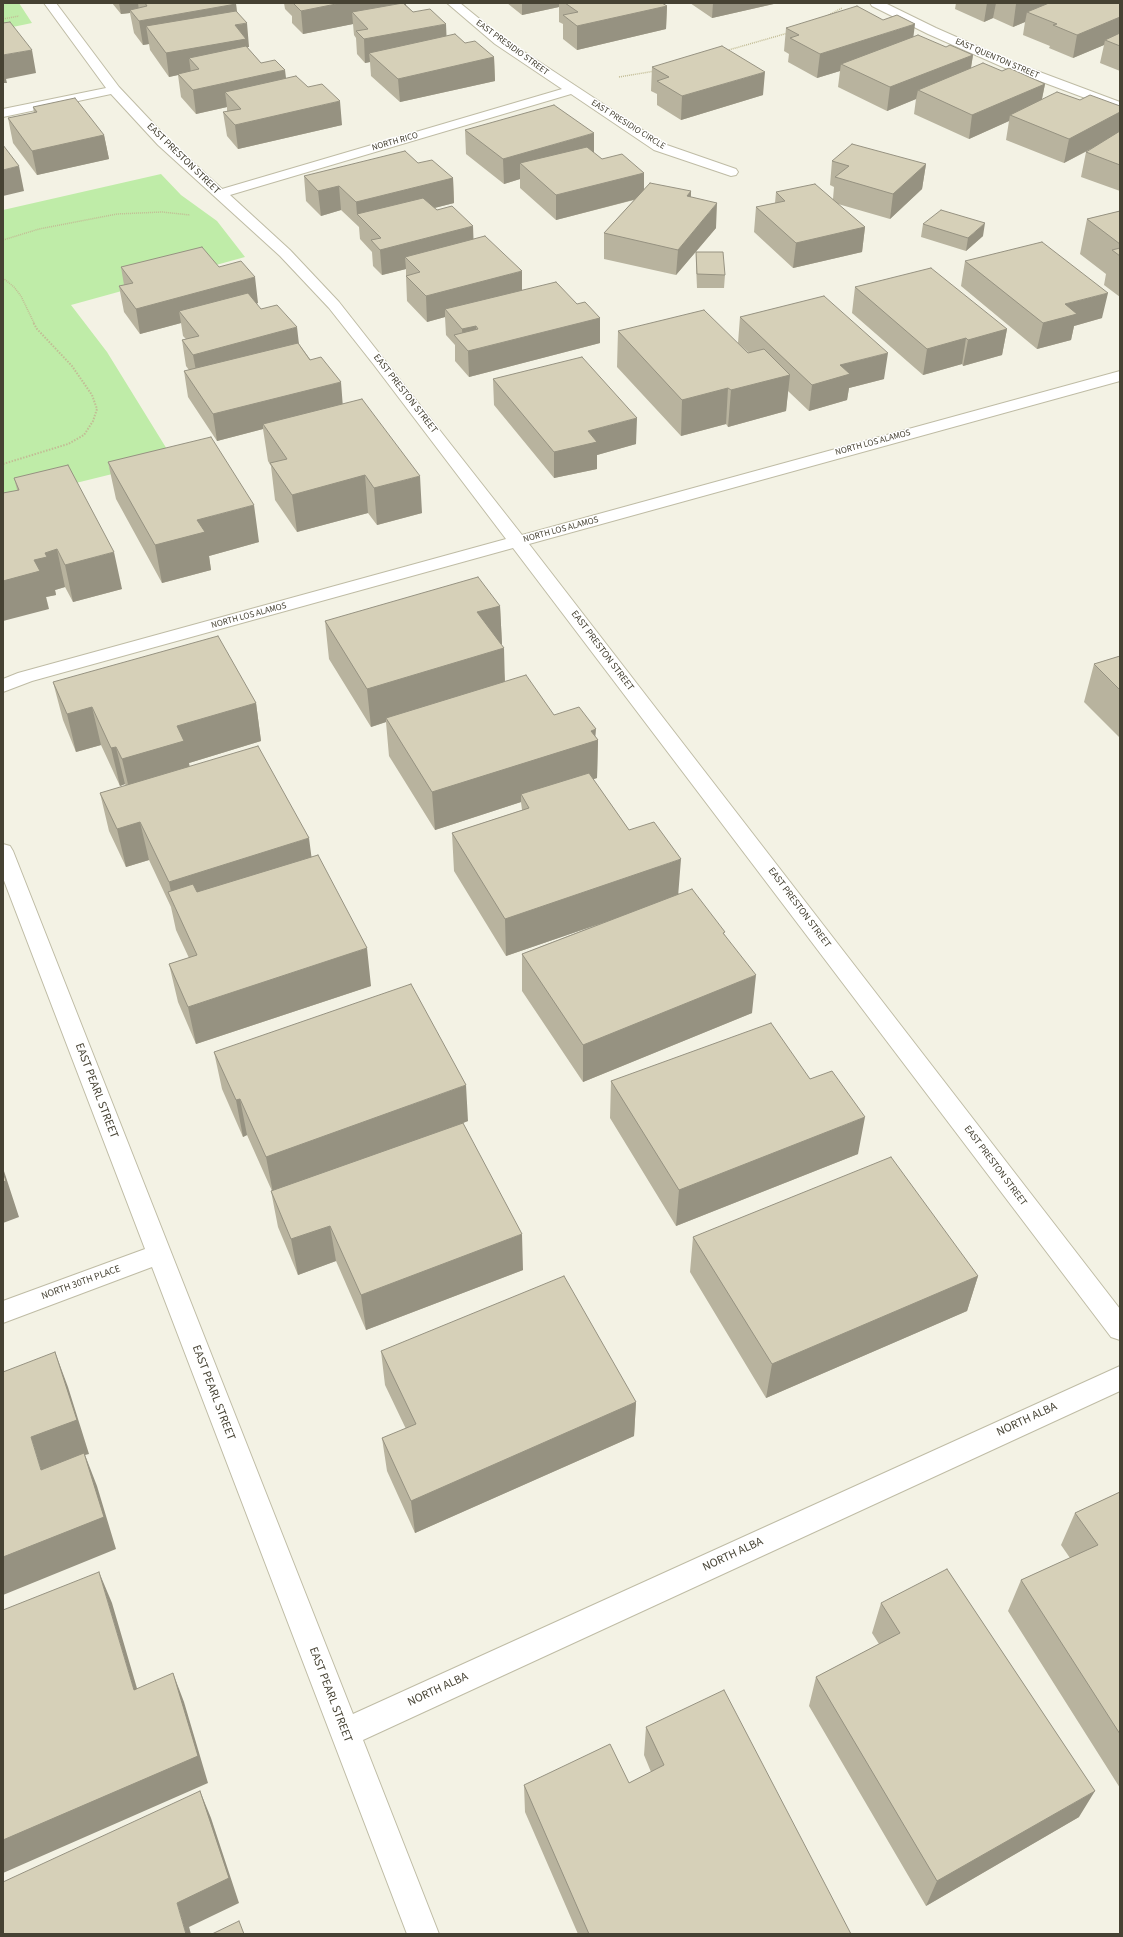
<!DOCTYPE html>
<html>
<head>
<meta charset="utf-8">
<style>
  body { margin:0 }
  #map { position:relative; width:1123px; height:1937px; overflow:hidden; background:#f3f2e4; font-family:"Source Sans 3",sans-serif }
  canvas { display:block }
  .frame { position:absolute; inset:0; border:4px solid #464233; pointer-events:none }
</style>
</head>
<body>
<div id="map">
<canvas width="1123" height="1937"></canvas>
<div class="frame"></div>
</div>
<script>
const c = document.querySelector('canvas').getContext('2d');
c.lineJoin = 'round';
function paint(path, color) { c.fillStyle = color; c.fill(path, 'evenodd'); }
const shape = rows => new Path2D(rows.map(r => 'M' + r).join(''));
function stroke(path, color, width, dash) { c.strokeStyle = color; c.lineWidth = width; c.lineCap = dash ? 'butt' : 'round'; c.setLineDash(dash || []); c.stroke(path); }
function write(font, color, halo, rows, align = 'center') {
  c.font = font + ' "Source Sans 3",sans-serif'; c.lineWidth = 3; c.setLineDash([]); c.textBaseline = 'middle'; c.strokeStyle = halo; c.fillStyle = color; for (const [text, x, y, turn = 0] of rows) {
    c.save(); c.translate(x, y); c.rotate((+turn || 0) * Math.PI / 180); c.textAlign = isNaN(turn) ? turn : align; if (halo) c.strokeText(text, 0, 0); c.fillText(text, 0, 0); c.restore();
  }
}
const green = shape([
  [3,3,19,3,32,23,3,29],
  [161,174,181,195,217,221,245,257,71,305,107,352,173,459,3,501,3,210]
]);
const pathFar1 = shape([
  [825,17,842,8],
  [3,19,19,16],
  [725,51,788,33],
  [619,77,655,71],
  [3,240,39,229,117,214,162,212,190,215],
  [3,278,14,287,21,296,34,323]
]);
const path = shape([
  [3,464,68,444,84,435,93,421,97,409,92,395,72,366,37,329,33,322]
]);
const minor = shape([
  [44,3,56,3,119,87,168,139,222,189,562,89,495,44,447,3,460,3,503,38,664,144,736,169,738,172,736,175,731,176,654,150,571,94,230,195,290,250,339,302,522,535,1120,371,1120,381,529,544,1120,1309,1120,1340,1111,1337,513,548,32,681,3,692,3,679,18,673,506,539,374,365,329,308,280,256,158,145,111,94,3,117,3,109,106,88,44,3],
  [870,3,885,3,936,28,1013,62,1120,102,1120,111,1005,68,928,34,872,6,870,3],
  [3,844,10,846,13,851,353,1714,1120,1366,1120,1391,363,1740,439,1934,407,1934,152,1267,3,1323,3,1301,145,1249,3,878,3,844]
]);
const wall = shape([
  [112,3,235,3,236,4,237,11,249,47,247,47,261,63,286,79,342,125,238,149,227,136,223,112,227,112,227,107,196,114,181,97,178,75,169,77,150,50,149,44,143,45,134,33,130,13,121,14],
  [284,3,406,3,406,5,413,12,446,36,465,43,494,57,495,81,400,102,371,76,370,62,365,63,357,54,356,38,354,35,353,24,303,34,292,23,292,16,285,9],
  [507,3,662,3,667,6,666,29,577,50,563,39,563,24,559,22,559,7,522,15],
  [690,3,778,3,712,18],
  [956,3,1120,3,1120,71,1100,63,1104,45,1073,58,1049,48,1050,46,1023,35,1025,22,1013,27,993,18,984,22,955,9],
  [786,28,914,37,946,47,973,55,971,68,1002,71,1045,84,1042,99,1080,100,1120,106,1120,191,1081,177,1086,152,1093,148,1064,163,1006,140,1009,121,969,139,914,114,916,99,887,111,838,87,840,71,817,78,788,62,789,54,784,51],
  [652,67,763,95,681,120,657,105,657,94,651,91],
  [33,107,104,135,109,159,37,175,13,143,8,118,34,113],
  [465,130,594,153,602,159,644,173,644,189,691,191,691,197,716,228,676,275,604,259,604,233,634,200,556,220,520,188,520,179,504,184,466,154],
  [832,161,926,164,922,189,890,219,838,204,865,227,862,252,793,268,754,232,756,207,775,203,776,192,833,199,834,187,830,185],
  [418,163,453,178,454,203,434,208,474,240,522,290,577,304,600,318,600,343,469,377,455,361,455,345,446,335,445,317,427,322,407,301,406,276,406,269,382,275,373,266,372,252,360,239,359,227,341,210,321,216,306,201,304,176],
  [1120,211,1120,297,1104,285,1106,274,1080,254,1087,219],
  [923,224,983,236,966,251,921,237],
  [696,252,725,275,724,288,697,288,696,265],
  [965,261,1102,318,1074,326,1071,340,1037,349,961,286],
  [121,267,219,267,258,303,256,304,261,309,299,344,422,513,377,525,368,513,297,532,275,500,271,466,268,461,263,429,217,441,188,397,184,371,189,370,186,366,182,340,186,339,183,336,181,323,140,334,124,312,119,286,124,285],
  [855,287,1007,329,1002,355,963,366,962,364,923,375,852,313],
  [740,317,884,379,849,388,847,400,809,411,788,391,786,411,728,427,726,424,681,436,617,367,618,331,748,353,749,353,738,343],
  [493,379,636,444,597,455,597,469,554,478,494,405],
  [108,462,259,542,209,556,211,570,162,583,116,499],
  [14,478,122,589,73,602,65,587,55,590,56,595,46,597,49,609],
  [500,606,502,644,501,644,505,682,554,715,596,737,598,740,597,778,593,779,629,830,679,894,725,935,752,1013,583,1082,522,991,522,954,599,924,506,956,454,871,452,833,522,810,521,802,435,830,389,756,386,722,371,727,329,659,325,621],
  [1120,656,1120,738,1084,702,1094,664],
  [53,682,256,703,261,741,189,763,189,766,312,857,371,986,196,1044,178,1002,169,964,189,958,176,930,171,907,149,860,126,867,109,831,100,793,126,786,125,784,120,786,101,745,76,752,63,720],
  [214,1052,468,1121,463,1123,523,1270,366,1330,336,1261,298,1275,278,1227,271,1191,272,1191,247,1135,243,1137,222,1089],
  [810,1079,858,1154,676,1226,610,1118,611,1081],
  [693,1237,978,1276,967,1311,766,1398,690,1272],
  [381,1351,636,1402,634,1436,415,1533,387,1471,382,1438,406,1429,385,1385],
  [1120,1492,1120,1788,1008,1611,1021,1580,1070,1558,1061,1545,1075,1513],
  [881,1603,1079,1817,926,1906,809,1706,816,1677,879,1644,872,1633],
  [646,1727,851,1934,578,1934,525,1812,524,1785,629,1783,651,1772,644,1755]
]);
const shadedWall = shape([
  [119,3,138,3,139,11,130,10,130,13,121,14],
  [341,3,406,3,406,13,352,12,353,24,303,34,301,11],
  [522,3,559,3,559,7,522,15],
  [713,3,778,3,712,18],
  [987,3,996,3,993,18,984,22],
  [1018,3,1062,3,1027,12,1025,22,1013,27,1016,4],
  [236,4,238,25,247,23,249,47,247,47,199,69,189,58,191,73,178,74,178,75,169,77,166,53,146,26,149,44,143,45,139,21],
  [667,6,666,29,577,50,577,26],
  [1120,17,1120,38,1105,40,1104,45,1073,58,1077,35],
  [446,24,447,47,369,53,370,62,365,63,364,39],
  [915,24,912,48,841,64,840,71,817,78,820,54],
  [32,50,36,73,6,79,7,83,3,83,3,55],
  [973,55,969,79,918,90,916,99,887,111,890,87],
  [494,57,495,81,400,102,398,79],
  [285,70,288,94,225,92,227,107,196,114,193,90],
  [765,72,763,95,681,120,682,96],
  [1045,84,1040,108,1010,115,1009,121,969,139,972,115],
  [340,101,342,125,238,149,235,125],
  [1120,112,1120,133,1064,163,1069,139],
  [594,133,594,158,520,163,520,179,504,184,503,159],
  [104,135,109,159,37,175,32,151],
  [926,164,922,189,890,219,893,194],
  [19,166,24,191,3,196,3,170],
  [644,173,644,197,556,220,556,195],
  [453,178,454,203,368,225,357,214,358,227,356,202],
  [339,186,341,210,321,216,318,191],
  [691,191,690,216,687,196],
  [717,203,716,228,676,275,678,250],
  [985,223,983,236,966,251,968,238],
  [473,226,474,252,405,257,406,269,382,275,380,250],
  [865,227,862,252,793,268,796,243],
  [522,271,522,297,445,309,445,317,427,322,426,296],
  [255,277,258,303,188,322,179,311,181,323,140,334,136,309],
  [1108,293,1102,318,1074,326,1071,340,1037,349,1043,323,1065,304],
  [600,318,600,343,469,377,468,351,463,345,462,329,476,326,477,349],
  [297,327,300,353,198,381,193,355],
  [1007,329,1002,355,963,366,968,340],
  [966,338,962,364,923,375,927,349],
  [888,353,884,379,849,388,847,400,809,411,812,385,840,365],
  [790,375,786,411,728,427,731,390],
  [341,382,343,408,263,424,263,429,217,441,213,414],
  [728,388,726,424,681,436,682,400],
  [637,418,636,444,597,455,597,469,554,478,554,452,588,431],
  [365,475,368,513,297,532,292,495],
  [420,476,422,513,377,525,374,488],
  [254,505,259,542,209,556,211,570,162,583,155,545,197,520],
  [57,549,65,587,55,590,56,595,46,597,49,609,3,621,3,581,45,553],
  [114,552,122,589,73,602,65,565],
  [500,606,502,644,479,650,477,612],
  [504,648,505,686,386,718,386,722,371,727,367,689],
  [256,703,261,741,189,763,192,779,131,797,122,759,177,726],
  [92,707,101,745,76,752,67,714],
  [596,729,595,741,598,740,597,778,525,801,521,794,521,802,435,830,432,792],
  [116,747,125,784,120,786,111,748],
  [140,822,149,860,126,867,117,829],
  [309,838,314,876,174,906,169,882],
  [681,859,678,897,506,956,505,919],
  [367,948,371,986,196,1044,188,1007],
  [756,975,752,1013,583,1082,583,1045],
  [466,1085,468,1121,273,1193,266,1157],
  [240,1099,247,1135,243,1137,236,1100],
  [865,1117,858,1154,676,1226,679,1190],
  [3,1168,19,1217,3,1223],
  [330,1226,336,1261,298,1275,291,1239],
  [522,1234,523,1270,366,1330,361,1295],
  [978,1276,967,1311,766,1398,772,1364],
  [55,1352,68,1387,89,1454,85,1455,97,1486,116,1549,3,1595,3,1557,41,1470,31,1437],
  [636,1402,634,1436,415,1533,411,1501],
  [99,1572,112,1603,146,1719,134,1690],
  [173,1673,184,1702,208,1783,3,1873,3,1840],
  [200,1791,211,1818,239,1903,189,1927,191,1934,186,1934,177,1903],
  [1095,1791,1079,1817,926,1906,937,1881]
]);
const building = shape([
  [145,3,235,3,236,4,139,21,130,10,147,6,145,3],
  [293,3,341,3,301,11,293,3],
  [403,3,413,12,430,9,446,24,364,39,356,31,368,29,352,12,403,3],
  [565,3,662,3,667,6,577,26,563,15,578,12,565,3],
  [1049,3,1120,3,1120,17,1077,35,1053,25,1057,24,1027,12,1049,3],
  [857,6,883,20,897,15,915,24,820,54,790,38,799,35,786,28,857,6],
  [236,11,247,23,235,25,246,39,166,53,146,26,236,11],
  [10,22,32,50,3,55,3,23,10,22],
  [1120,33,1120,46,1105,40,1120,33],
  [455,34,465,43,475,41,494,57,398,79,369,53,455,34],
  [918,35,946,47,950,45,973,55,890,87,841,64,918,35],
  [246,46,261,63,275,60,285,70,193,90,178,74,199,69,189,58,246,46],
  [722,46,765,72,682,96,657,81,669,77,652,67,722,46],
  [983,63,1002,71,1009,68,1045,84,972,115,918,90,983,63],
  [296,76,308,87,322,84,340,101,235,125,223,112,241,109,225,92,296,76],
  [1057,92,1080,100,1090,95,1120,106,1120,112,1069,139,1010,115,1057,92],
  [75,98,104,135,32,151,8,118,37,112,33,107,75,98],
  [554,105,594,133,503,159,465,130,554,105],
  [1120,131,1120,165,1086,152,1120,131],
  [852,144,926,164,893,194,835,177,849,166,832,161,852,144],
  [3,145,19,166,3,170,3,145],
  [587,147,602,159,622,154,644,173,556,195,520,163,587,147],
  [405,151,418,163,432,160,453,178,356,202,339,186,318,191,304,176,405,151],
  [650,183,691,191,687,196,717,203,678,250,604,233,650,183],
  [815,184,865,227,796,243,756,207,785,201,776,192,815,184],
  [423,198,437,210,452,206,473,226,380,250,371,240,381,238,357,214,423,198],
  [941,210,985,223,968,238,923,224,941,210],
  [1120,211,1120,244,1087,219,1120,211],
  [485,236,522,271,426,296,406,276,420,272,405,257,485,236],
  [1042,242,1108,293,1065,304,1077,314,1043,323,965,261,1042,242],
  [202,247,219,267,241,261,255,277,136,309,119,286,133,283,121,267,202,247],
  [1120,248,1120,256,1112,250,1120,248],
  [696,252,723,252,725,275,697,274,696,252],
  [931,268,1007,329,968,340,966,338,927,349,855,287,931,268],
  [556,282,577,304,585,302,600,318,468,351,454,335,478,329,476,326,462,329,445,309,556,282],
  [248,293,261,309,277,305,297,327,193,355,182,340,199,336,179,311,248,293],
  [824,296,888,353,840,365,850,374,812,385,740,317,824,296],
  [704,310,748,353,764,349,790,375,731,390,728,388,682,400,618,331,704,310],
  [298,343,310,360,321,357,341,382,213,414,184,371,298,343],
  [582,357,637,418,588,431,597,442,554,452,493,379,582,357],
  [362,399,420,476,374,488,365,475,292,495,270,463,287,459,263,424,362,399],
  [211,437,254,505,197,520,205,532,155,545,108,462,211,437],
  [68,465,114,552,65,565,57,549,45,553,47,557,34,560,40,571,3,581,3,493,19,490,14,478,68,465],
  [478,577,500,606,477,612,504,648,367,689,325,621,478,577],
  [218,636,256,703,177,726,184,741,122,759,116,747,111,748,92,707,67,714,53,682,218,636],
  [1120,656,1120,690,1094,664,1120,656],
  [526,675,554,715,579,707,596,729,591,731,598,740,432,792,386,718,526,675],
  [258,746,309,838,169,882,140,822,117,829,100,793,258,746],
  [589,773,629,830,654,822,681,859,505,919,452,833,529,808,521,794,589,773],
  [318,855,367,948,188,1007,169,964,197,955,168,892,193,884,197,892,318,855],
  [692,889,725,932,723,933,756,975,583,1045,522,954,692,889],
  [411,984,466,1085,266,1157,240,1099,236,1100,214,1052,411,984],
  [771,1023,810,1079,832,1071,865,1117,679,1190,611,1081,771,1023],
  [463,1123,522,1234,361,1295,330,1226,291,1239,271,1191,463,1123],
  [891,1157,978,1276,772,1364,693,1237,891,1157],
  [3,1172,6,1181,3,1182,3,1172],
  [564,1276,636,1402,411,1501,382,1438,416,1424,381,1351,564,1276],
  [55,1352,77,1420,31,1437,41,1470,84,1453,104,1517,3,1557,3,1372,55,1352],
  [1120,1492,1120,1734,1021,1580,1098,1545,1075,1513,1120,1492],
  [947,1569,1095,1791,937,1881,816,1677,900,1633,881,1603,947,1569],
  [99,1572,134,1690,173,1673,198,1756,3,1840,3,1610,99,1572],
  [724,1690,851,1934,589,1934,524,1785,610,1744,629,1783,664,1765,646,1727,724,1690],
  [200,1791,229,1878,177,1903,186,1934,3,1934,3,1882,200,1791],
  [239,1921,244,1934,212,1934,239,1921]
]);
const farStreetnames = [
  ["EAST PRESIDIO STREET",512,48,36],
  ["EAST QUENTON STREET",997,59,23],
  ["EAST PRESIDIO CIRCLE",628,125,32],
  ["NORTH RICO",395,142,-16],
  ["NORTH LOS ALAMOS",873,443,-15],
  ["NORTH LOS ALAMOS",561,530,-15],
  ["NORTH LOS ALAMOS",249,616,-15]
];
const streetNames = [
  ["EAST PRESTON STREET",183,159,44],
  ["EAST PRESTON STREET",405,394,52],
  ["EAST PRESTON STREET",602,651,53],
  ["EAST PRESTON STREET",799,908,53],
  ["EAST PRESTON STREET",995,1166,53],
  ["NORTH 30TH PLACE",81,1283,-20]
];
const nearStreetnames = [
  ["EAST PEARL STREET",96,1091,69],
  ["EAST PEARL STREET",213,1393,69],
  ["NORTH ALBA",1027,1420,-25],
  ["NORTH ALBA",733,1555,-25],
  ["NORTH ALBA",438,1690,-25],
  ["EAST PEARL STREET",330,1695,69]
];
paint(green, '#bfeca8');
stroke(minor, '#bfbca5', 2);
stroke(pathFar1, '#c2bc95', 1.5, [1, 1]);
stroke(path, '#c2bc95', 2, [1.5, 1.5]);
paint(minor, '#fff');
paint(wall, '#b8b39e');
paint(shadedWall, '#969281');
paint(building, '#d6d0b8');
stroke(building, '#969281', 1);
write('9px', '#464233', '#fff', farStreetnames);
write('10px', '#464233', '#fff', streetNames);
write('12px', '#464233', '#fff', nearStreetnames);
</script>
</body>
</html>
